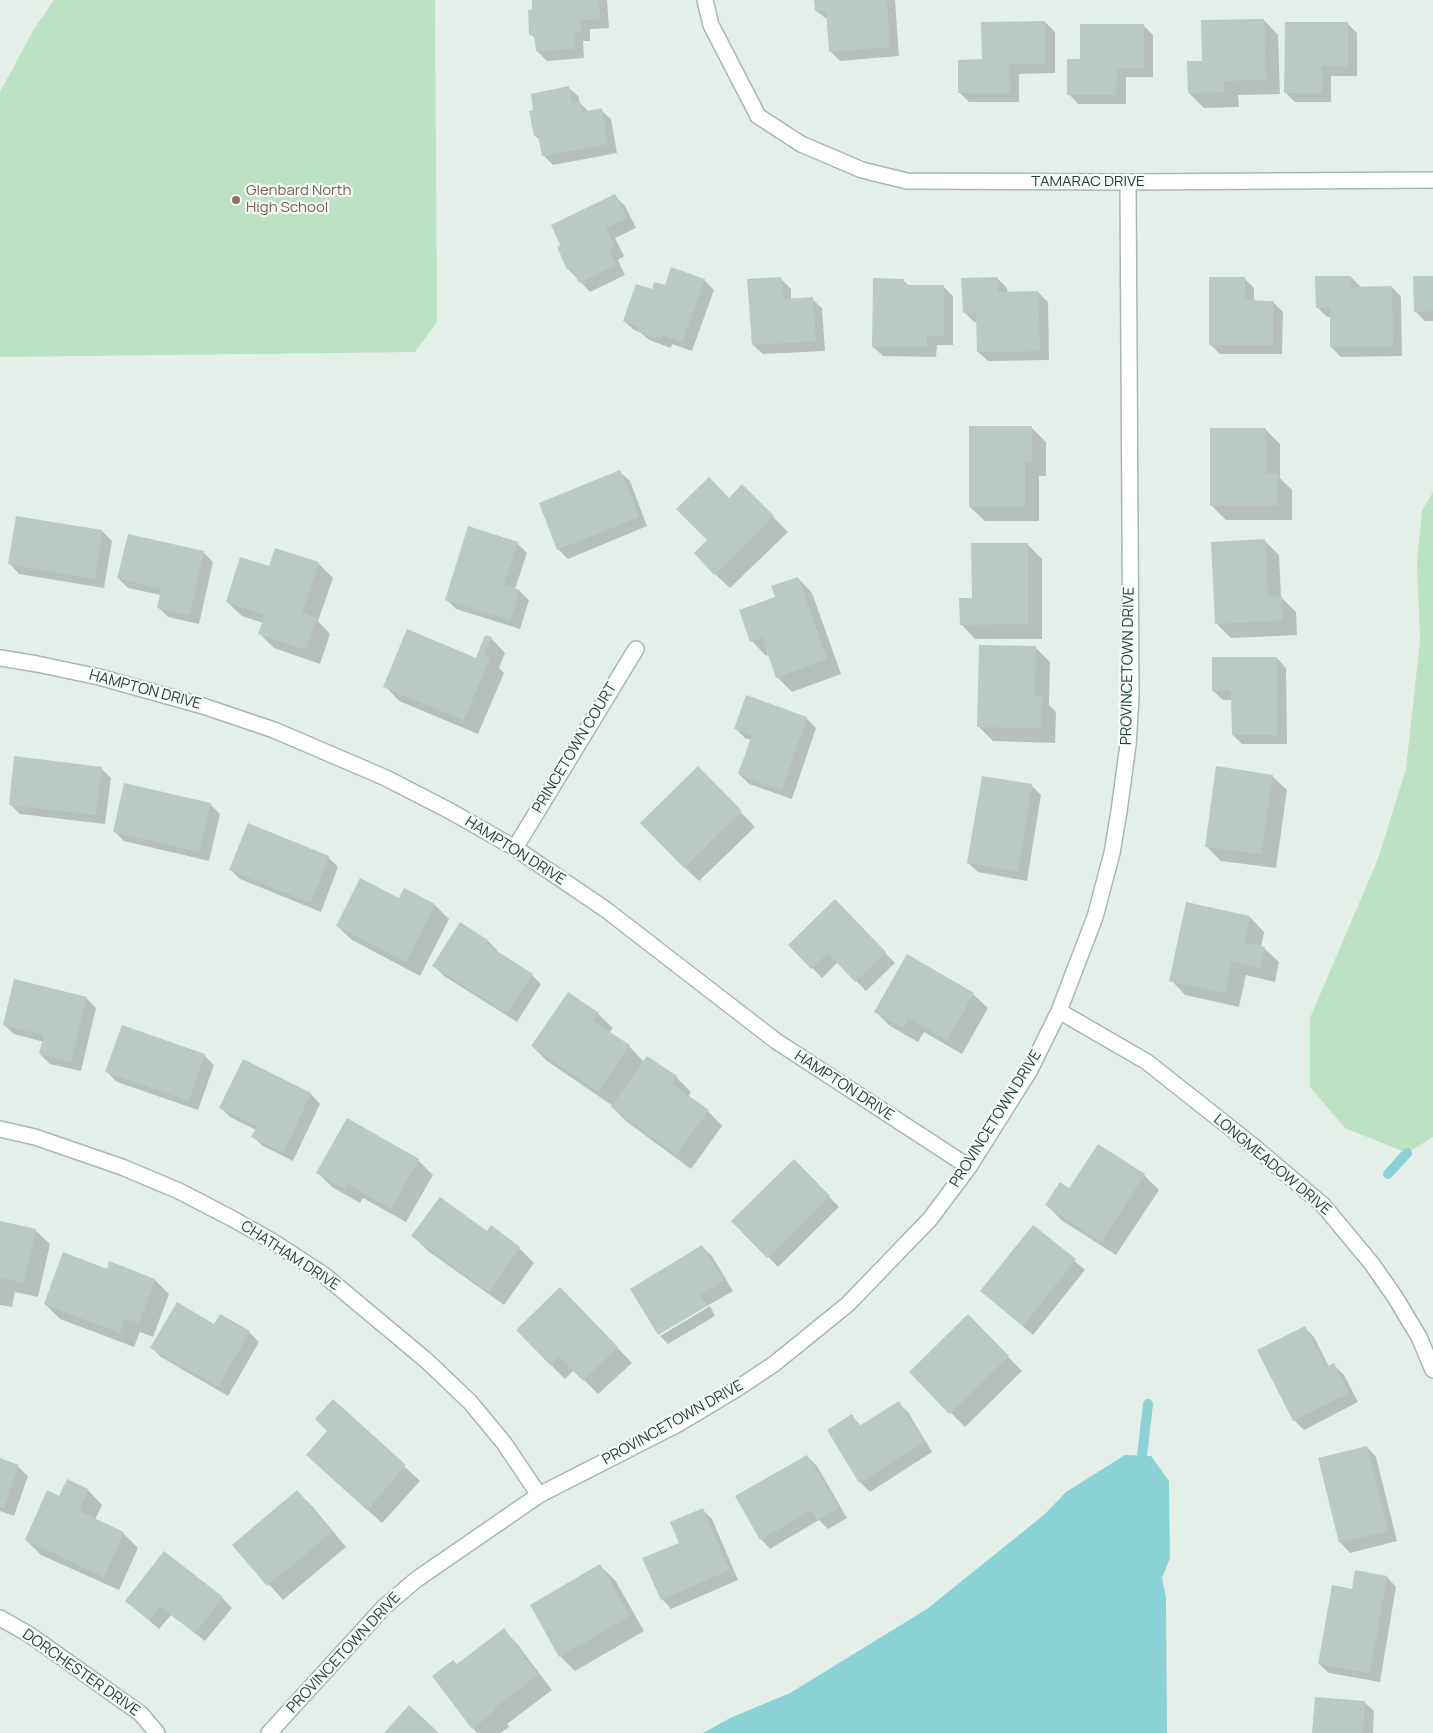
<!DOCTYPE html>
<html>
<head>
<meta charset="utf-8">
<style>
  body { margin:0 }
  canvas { display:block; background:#e5efe9 }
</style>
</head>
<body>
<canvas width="1433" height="1733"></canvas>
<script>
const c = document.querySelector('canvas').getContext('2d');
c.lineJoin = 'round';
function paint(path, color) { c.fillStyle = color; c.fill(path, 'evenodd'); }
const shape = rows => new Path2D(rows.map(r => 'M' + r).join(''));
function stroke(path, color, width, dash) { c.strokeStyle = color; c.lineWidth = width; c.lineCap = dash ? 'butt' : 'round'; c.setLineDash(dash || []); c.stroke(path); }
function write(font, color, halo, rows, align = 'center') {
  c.font = font + ' Manrope,sans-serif'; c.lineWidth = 4.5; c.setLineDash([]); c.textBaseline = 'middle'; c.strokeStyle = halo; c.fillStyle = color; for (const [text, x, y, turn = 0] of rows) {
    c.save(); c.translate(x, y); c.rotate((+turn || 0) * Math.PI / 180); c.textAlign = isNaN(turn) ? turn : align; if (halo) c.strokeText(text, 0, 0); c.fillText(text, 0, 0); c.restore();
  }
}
const green = shape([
  [54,0,435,0,437,322,415,352,0,357,0,92,34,29],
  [1433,492,1433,1137,1407,1153,1345,1128,1310,1087,1310,1018,1378,859,1406,769,1420,641,1417,561,1422,511]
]);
const water = shape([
  [1125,1455,1151,1456,1169,1481,1170,1558,1162,1578,1166,1598,1167,1733,703,1733,730,1718,790,1693,927,1609,1045,1514,1066,1492]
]);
const shadow = shape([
  [533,0,607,0,609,28,590,29,590,41,583,41,584,58,547,61,537,51,536,40,531,34,534,10],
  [816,0,895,0,899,56,840,61,830,51,828,20,816,11],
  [1264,20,1278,35,1280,94,1238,95,1239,107,1204,108,1189,93],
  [1045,22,1055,32,1055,73,1019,74,1019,102,969,102,959,92,983,60],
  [1347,23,1357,33,1357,76,1331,76,1331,102,1295,102,1285,92],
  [1143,25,1153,35,1153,77,1126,77,1126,104,1078,104,1069,94],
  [569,88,579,97,579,102,589,112,601,110,611,119,617,153,553,165,543,155,541,141,535,136],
  [615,196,625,206,636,228,615,238,624,256,618,260,625,275,590,292,568,269],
  [1351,277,1361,287,1392,287,1401,297,1402,356,1341,357,1331,347,1331,317,1327,317,1317,307],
  [1433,277,1433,321,1425,321,1415,311],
  [1244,278,1254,288,1254,302,1273,302,1283,312,1282,354,1220,354,1210,344],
  [781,279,791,289,791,300,812,299,822,308,825,351,763,354,753,345],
  [998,279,1007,288,1008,293,1038,292,1048,302,1049,360,988,361,978,352,978,322,974,322,964,312],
  [704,280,714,290,692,351,672,344,671,348,649,340,641,333,634,330,624,321,652,290],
  [903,280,909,286,943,286,953,296,953,345,937,345,936,357,883,356,873,347],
  [1032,428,1046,442,1046,476,1039,476,1039,521,985,521,970,507],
  [1265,429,1280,444,1280,478,1292,490,1292,520,1226,520,1212,506],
  [620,472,630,481,647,526,568,559,558,549],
  [742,486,788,532,730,588,715,574,708,540,729,499],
  [102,531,112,541,104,588,19,574,10,564],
  [1264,540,1279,555,1281,597,1296,612,1297,635,1231,638,1216,623],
  [517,543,527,553,515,589,519,591,529,600,520,629,456,609,446,599],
  [1027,544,1042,559,1042,639,975,639,961,624,973,599],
  [203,552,213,562,199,624,168,617,158,607,161,595,128,588,118,578],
  [318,563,333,578,318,621,330,634,320,664,274,648,260,634,263,623,242,616,227,602,270,568],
  [798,578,812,593,841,674,792,692,777,677,769,654,766,656,752,641,776,597],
  [491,638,505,653,499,668,504,673,478,734,399,701,385,686,477,659],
  [1035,647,1050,662,1049,705,1056,712,1055,743,993,741,979,727],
  [1277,658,1286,668,1287,744,1242,744,1233,735,1233,700,1223,700,1213,691],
  [806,718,816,728,792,799,749,784,739,774,751,740,745,738,735,728],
  [101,768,111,778,105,824,20,814,10,804],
  [1272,776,1287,790,1276,868,1221,861,1206,846],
  [713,783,755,827,699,881,684,867],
  [1031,785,1041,795,1027,881,978,872,968,863],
  [210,804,220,814,209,861,124,841,114,831],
  [328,857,338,867,321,912,240,879,231,870],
  [405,889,435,905,449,919,420,976,352,940,337,926,400,900],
  [835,901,895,963,866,991,838,962,822,978,790,945],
  [1250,917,1264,932,1261,947,1264,948,1279,962,1275,982,1246,975,1239,1007,1185,995,1171,980],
  [488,941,497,950,496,952,532,975,541,984,517,1022,444,976,434,966],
  [973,994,988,1008,962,1054,924,1032,918,1042,890,1026,876,1012],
  [86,998,96,1008,81,1071,50,1064,40,1054,44,1042,14,1034,4,1025],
  [598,1014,613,1028,609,1033,629,1046,644,1062,648,1057,676,1077,691,1092,688,1097,708,1111,722,1126,691,1169,627,1122,612,1107,613,1106,547,1061,532,1046],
  [204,1055,214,1065,198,1110,117,1082,107,1072],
  [243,1061,311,1094,320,1104,293,1161,263,1146,253,1137,256,1130,230,1117,221,1108],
  [348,1120,418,1160,433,1175,406,1222,363,1198,360,1203,332,1187,318,1173],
  [794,1161,839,1207,778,1267,733,1221],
  [1144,1175,1159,1190,1116,1255,1061,1220,1047,1205,1069,1190],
  [0,1222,35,1230,50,1244,38,1297,15,1292,12,1307,0,1305],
  [491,1226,519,1248,534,1263,504,1305,428,1251,413,1236,487,1232],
  [1033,1226,1085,1270,1033,1335,981,1291],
  [702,1247,712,1256,733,1291,660,1333,660,1335,631,1289],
  [108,1270,155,1280,169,1294,153,1337,140,1332,134,1347,60,1319,45,1304],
  [575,1303,632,1363,598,1394,574,1370,565,1379,550,1364],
  [710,1306,715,1316,668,1344,660,1336],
  [220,1315,249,1332,259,1342,228,1396,161,1357,152,1348,215,1325],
  [968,1316,1022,1371,965,1427,910,1372],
  [1304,1327,1314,1337,1329,1367,1334,1365,1344,1375,1358,1402,1304,1430,1294,1420],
  [333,1401,420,1481,382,1523,322,1469],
  [898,1403,908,1412,932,1452,870,1492,860,1482,852,1416,861,1426],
  [1367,1447,1376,1457,1397,1541,1350,1553,1341,1543,1319,1459],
  [807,1456,817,1466,847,1518,828,1529,819,1520,770,1549,761,1539],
  [0,1460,18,1467,28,1476,14,1516,0,1511],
  [88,1490,102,1505,95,1520,123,1533,138,1548,119,1590,41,1555,26,1540,60,1498],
  [297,1491,312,1506,346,1547,283,1600,234,1545],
  [702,1509,712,1519,738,1580,671,1609,662,1599,680,1543],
  [600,1566,615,1580,644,1631,575,1671,560,1656],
  [1387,1577,1396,1587,1380,1682,1329,1673,1319,1664,1353,1590],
  [222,1598,232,1608,205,1641,171,1615,159,1629,126,1601],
  [504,1630,518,1645,552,1690,507,1724,509,1727,500,1733,477,1733,473,1728,457,1666],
  [1364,1702,1374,1711,1373,1733,1314,1733]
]);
const stream = shape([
  [1388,1174,1407,1153],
  [1142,1456,1148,1404]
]);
const building = shape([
  [532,0,599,0,600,19,580,20,581,32,574,32,575,49,536,51,534,34,529,35,528,10,532,9],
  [814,0,887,0,890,47,829,52,826,11,815,11],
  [1264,19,1266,80,1224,81,1225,92,1188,93,1187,61,1202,61,1201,20],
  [1045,21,1046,64,1009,64,1010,93,958,93,958,60,982,59,981,22],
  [1285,22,1348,22,1348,66,1322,66,1322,93,1284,93],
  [1080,24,1144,24,1144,68,1117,68,1116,95,1067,95,1067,59,1080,59],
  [569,86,572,103,580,101,582,112,602,108,608,144,542,156,538,135,534,136,529,111,533,110,531,94],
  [615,194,627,218,606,228,615,247,609,250,616,265,579,283,571,268,567,270,557,247,560,245,551,225],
  [671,267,705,279,682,342,663,335,661,339,637,331,639,327,623,321,636,284,652,289,654,282,665,285],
  [1315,276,1351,276,1351,287,1392,286,1393,347,1330,347,1330,308,1316,308],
  [1413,276,1433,276,1433,311,1414,312],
  [781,277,783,299,813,297,816,341,752,345,747,279],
  [998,277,998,292,1038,291,1040,351,977,352,976,312,963,313,961,278],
  [1209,277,1245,277,1245,300,1273,301,1273,345,1209,345],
  [873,278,904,279,904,285,944,285,944,336,927,335,927,347,872,347],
  [969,426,1032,426,1032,462,1025,461,1025,507,969,507],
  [1210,428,1266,428,1266,474,1278,474,1278,506,1210,506],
  [620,470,639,517,557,550,539,503],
  [709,477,729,498,742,484,774,516,714,575,694,553,707,540,676,509],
  [16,516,102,530,95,579,8,564],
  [468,526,518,542,504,585,520,590,510,620,445,600],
  [128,534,204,551,190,615,157,608,161,589,117,578],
  [1265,539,1268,597,1282,596,1283,620,1215,624,1211,542],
  [971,543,1028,543,1028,624,960,625,959,598,972,598],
  [275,548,319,562,302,613,316,618,306,650,258,634,265,615,226,602,240,557,269,566],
  [798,577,827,659,776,678,762,637,750,642,739,610,775,597,771,586],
  [407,629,476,658,485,635,492,637,484,655,490,657,464,720,383,687],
  [979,645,1036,646,1035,696,1042,696,1041,728,977,727],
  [1212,657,1277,657,1277,735,1232,735,1231,691,1212,691],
  [746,695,807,717,782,790,738,774,752,735,734,729],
  [14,756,102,767,96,815,9,805],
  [698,766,742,811,684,868,640,823],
  [1216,766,1273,775,1261,854,1205,847],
  [982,776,1032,784,1018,872,967,863],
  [124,783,211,803,199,852,113,832],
  [248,823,329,856,311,903,229,870],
  [360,878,399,898,404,888,435,904,406,962,336,926],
  [835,899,886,952,855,982,828,953,811,969,788,945],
  [1186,902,1250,916,1244,942,1265,947,1260,968,1232,961,1225,993,1169,981],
  [460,922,488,940,486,944,533,974,507,1013,432,966],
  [907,954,974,993,947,1040,909,1018,903,1028,874,1012],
  [14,979,87,997,71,1062,39,1054,44,1035,3,1025],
  [568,992,599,1013,593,1021,630,1045,598,1092,531,1046],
  [122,1025,205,1054,189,1101,105,1072],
  [647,1056,677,1076,672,1084,709,1110,676,1155,611,1107],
  [243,1059,311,1093,283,1153,251,1137,257,1126,219,1108],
  [347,1118,419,1159,391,1209,348,1184,345,1189,316,1173],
  [1098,1144,1145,1174,1101,1242,1045,1205,1060,1182,1069,1188],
  [794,1159,830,1196,767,1258,731,1221],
  [440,1197,487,1231,491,1225,520,1247,489,1292,411,1236],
  [0,1221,36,1229,24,1283,0,1278],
  [1033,1225,1076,1259,1023,1326,980,1291],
  [702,1245,724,1281,700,1295,707,1306,658,1335,630,1289],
  [63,1252,107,1269,109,1261,155,1279,139,1323,125,1318,120,1333,44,1304],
  [560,1287,618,1347,583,1381,559,1356,550,1365,516,1330],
  [177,1302,214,1324,220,1314,250,1331,218,1387,150,1348],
  [968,1314,1009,1356,949,1414,909,1372],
  [1305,1326,1326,1367,1334,1363,1349,1393,1293,1421,1257,1350],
  [333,1399,406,1465,367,1510,306,1455,327,1431,315,1419],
  [899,1401,924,1442,859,1483,827,1430,852,1414,859,1426],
  [1367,1446,1388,1531,1339,1543,1318,1458],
  [807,1455,839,1508,817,1520,811,1510,760,1540,735,1496],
  [0,1458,19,1465,4,1508,0,1506],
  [67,1479,88,1489,79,1511,124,1532,104,1577,25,1540,47,1490,59,1496],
  [297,1490,332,1532,267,1586,232,1545],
  [703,1508,729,1570,661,1600,642,1558,679,1543,670,1522],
  [164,1551,223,1597,195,1633,161,1606,149,1620,125,1601],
  [600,1564,630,1616,559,1657,530,1605],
  [1355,1570,1387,1576,1370,1673,1318,1664,1332,1585,1352,1589],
  [504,1628,538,1675,493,1709,495,1711,472,1729,432,1676,453,1660,457,1664],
  [1315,1697,1365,1701,1363,1733,1312,1733],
  [409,1705,439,1733,384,1733]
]);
const minor = shape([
  [705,0,711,25,758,116,801,144,862,170,907,181,1128,182,1433,180],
  [0,658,37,664,99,677,203,706,274,730,386,778,450,811,515,848,605,909,776,1041,969,1167],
  [515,848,636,649],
  [1059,1011,1147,1062,1252,1145,1323,1205,1372,1264,1395,1297,1419,1337,1433,1370],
  [0,1129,35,1137,122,1167,179,1191,231,1218,272,1241,324,1275,427,1361,470,1402,504,1443,539,1495],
  [0,1618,30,1635,141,1714,157,1733],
  [269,1733,384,1607,417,1579,539,1495,678,1424,738,1388,774,1364,848,1304,930,1219,969,1167,1030,1070,1059,1011,1095,917,1112,853,1119,811,1128,745,1131,697,1128,182]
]);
const markers = [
  [236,200,5,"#8d6e63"]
];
const streetNames = [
  ["TAMARAC DRIVE",1088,182],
  ["PROVINCETOWN DRIVE",1128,666,-89],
  ["HAMPTON DRIVE",145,690,15],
  ["PRINCETOWN COURT",575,748,-59],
  ["HAMPTON DRIVE",515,851,32],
  ["HAMPTON DRIVE",844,1086,33],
  ["PROVINCETOWN DRIVE",996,1119,-58],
  ["LONGMEADOW DRIVE",1272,1165,40],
  ["CHATHAM DRIVE",290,1256,33],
  ["PROVINCETOWN DRIVE",673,1423,-29],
  ["PROVINCETOWN DRIVE",344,1653,-47],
  ["DORCHESTER DRIVE",81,1673,35]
];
const educationNames = [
  ["Glenbard North",246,191],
  ["High School",246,208]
];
paint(green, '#bde1c3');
paint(water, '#8bd2d6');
paint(shadow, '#0003');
stroke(stream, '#8bd2d6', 10);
paint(building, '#bacac2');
stroke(minor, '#a7b8b0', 18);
stroke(minor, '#fff', 15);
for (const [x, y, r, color] of markers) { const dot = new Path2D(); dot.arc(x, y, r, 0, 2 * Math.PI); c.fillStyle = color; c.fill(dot); stroke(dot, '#f6fbf8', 2); }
write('15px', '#234236', '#f6fbf8', streetNames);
write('15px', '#785e54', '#f6fbf8', educationNames, 'left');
</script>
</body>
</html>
